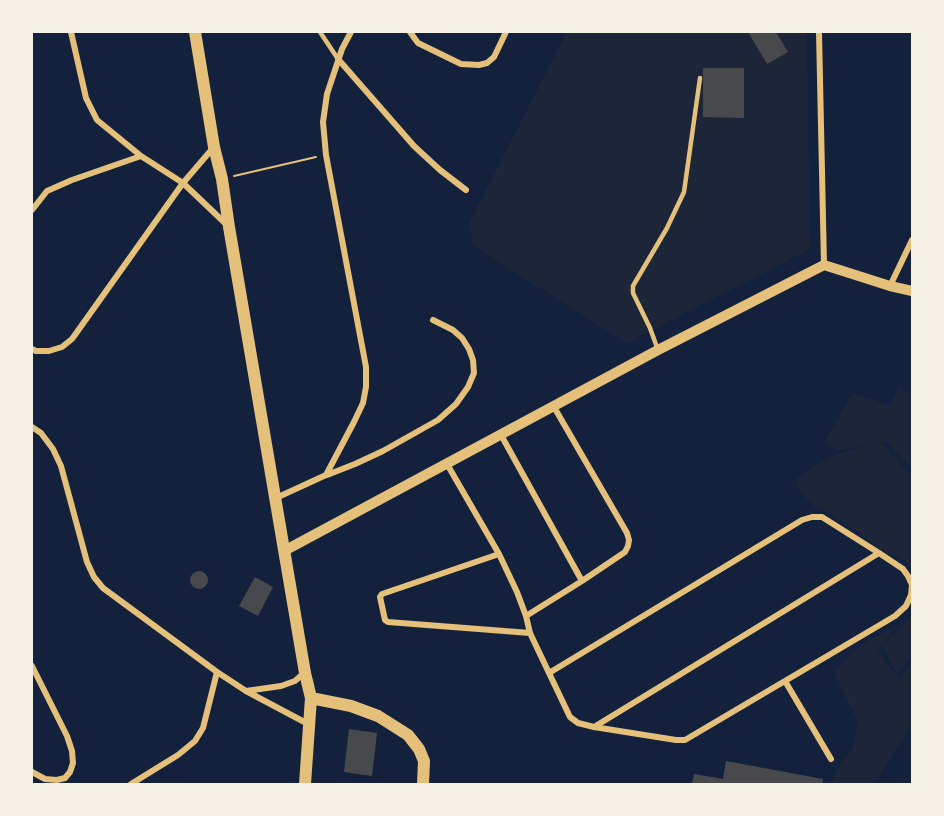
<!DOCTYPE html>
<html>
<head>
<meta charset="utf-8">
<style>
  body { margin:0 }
  #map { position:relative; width:944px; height:816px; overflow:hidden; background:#14213d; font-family:"Varela Round",sans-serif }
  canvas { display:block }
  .frame { position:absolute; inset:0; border:33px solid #f6f1e7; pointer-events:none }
</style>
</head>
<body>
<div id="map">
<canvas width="944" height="816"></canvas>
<div class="frame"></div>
</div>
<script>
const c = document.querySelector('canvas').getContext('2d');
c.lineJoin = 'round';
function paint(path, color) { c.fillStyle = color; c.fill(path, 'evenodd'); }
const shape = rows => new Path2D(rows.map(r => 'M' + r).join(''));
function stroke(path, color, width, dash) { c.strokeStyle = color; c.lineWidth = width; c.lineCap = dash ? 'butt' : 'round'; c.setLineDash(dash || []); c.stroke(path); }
const green = shape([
  [567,32,807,32,810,249,627,343,473,246,469,223],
  [899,388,912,394,912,460,910,467,885,441,881,442,907,471,912,476,912,570,907,562,879,548,828,512,816,508,799,491,796,479,832,456,871,444,837,451,825,441,853,393,890,406],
  [912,616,912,656,897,674,882,646,876,655,882,655,890,668,900,678,912,663,912,725,888,761,875,784,831,784,841,762,853,749,857,727,856,717,841,688,834,671,855,650,874,637,895,627,883,645]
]);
const building = shape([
  [748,32,776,32,788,52,767,64],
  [703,68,744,68,744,118,703,117],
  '190 580a9 9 0 1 1 18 0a9 9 0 1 1-18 0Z',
  [255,577,273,587,258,616,239,606],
  [349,729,377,733,372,776,344,772],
  [726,761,823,779,822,784,692,784,694,774,723,779]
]);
const path = shape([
  [234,176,316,157]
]);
const service = shape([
  [320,32,338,59],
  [658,350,650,328,633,293,633,286,667,228,684,192,700,78]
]);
const minor = shape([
  [71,32,86,98,97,120,141,156,183,183,226,224],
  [410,32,418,43,461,64,479,65,487,63,494,57,506,32],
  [819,32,824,265],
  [338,59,414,146,440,170,466,190],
  [32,210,47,191,72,180,141,156],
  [890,286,912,240],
  [32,349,36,351,49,351,62,347,72,339,183,183,213,148],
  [32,427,41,433,53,449,61,466,87,562,94,577,103,588,217,672,246,691,310,725],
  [501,435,582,581],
  [447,464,499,554,517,592,526,616,530,633,549,673,570,717,578,723,594,727,676,740,685,740,895,616,906,606,911,595,912,585,908,576,903,569,879,553,822,517,812,517,802,520,549,673],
  [327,475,355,464,383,451,438,420,456,404,468,387,474,373,473,360,469,349,462,338,453,330,433,320],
  [276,498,326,475,354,422,363,403,366,387,366,367,326,155,323,122,327,94,342,49,351,32],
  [499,554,382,594,380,597,385,620,388,622,530,633],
  [526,616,582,581,625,552,628,546,629,540,627,533,554,407],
  [32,666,67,736,72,751,73,763,70,772,65,778,57,780,45,779,32,772],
  [785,681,831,759],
  [246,691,281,686,295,681,304,673],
  [594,727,879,553],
  [131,784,178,755,195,741,203,728,217,672]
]);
const tertiary = shape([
  [284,551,658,350,824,265,890,286,912,291]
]);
const secondary = shape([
  [195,32,214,147,222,179,229,227,305,673,311,698,305,784],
  [311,698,351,706,378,716,408,735,419,749,424,761,423,784]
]);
paint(green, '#1d2539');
paint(building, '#48494c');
stroke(path, '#e5c07b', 2);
stroke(service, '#e5c07b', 4.5);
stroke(minor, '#e5c07b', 6);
stroke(tertiary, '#e5c07b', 10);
stroke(secondary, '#e5c07b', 12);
</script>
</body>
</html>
